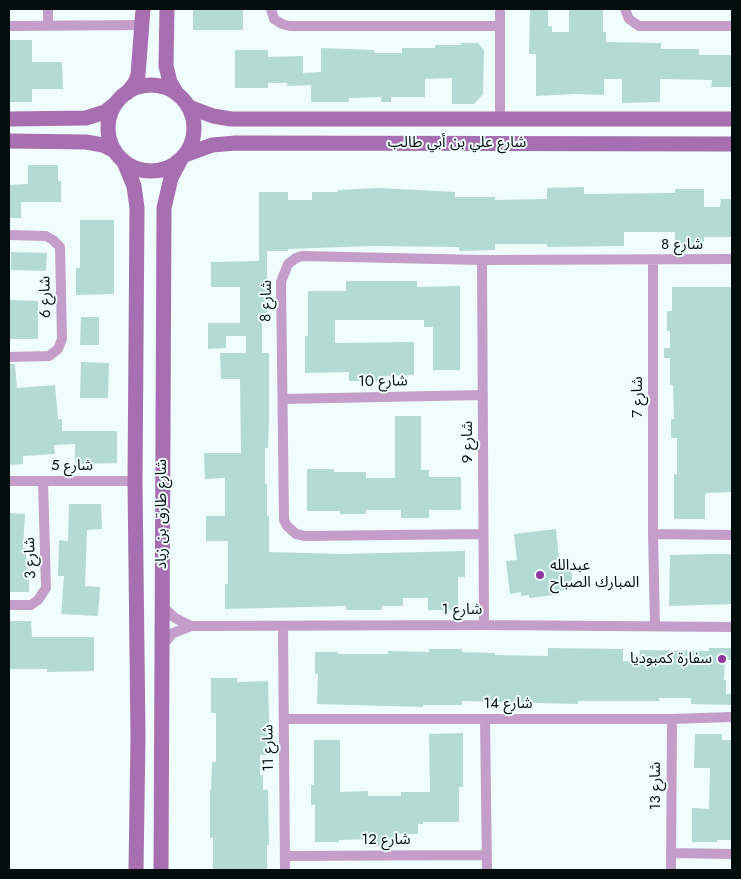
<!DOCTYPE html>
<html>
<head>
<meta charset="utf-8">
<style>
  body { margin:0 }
  #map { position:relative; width:741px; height:879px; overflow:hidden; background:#effefd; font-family:Jost,sans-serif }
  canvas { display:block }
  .frame { position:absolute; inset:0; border:10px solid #020e0d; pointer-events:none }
</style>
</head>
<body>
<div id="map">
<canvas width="741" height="879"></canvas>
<div class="frame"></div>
</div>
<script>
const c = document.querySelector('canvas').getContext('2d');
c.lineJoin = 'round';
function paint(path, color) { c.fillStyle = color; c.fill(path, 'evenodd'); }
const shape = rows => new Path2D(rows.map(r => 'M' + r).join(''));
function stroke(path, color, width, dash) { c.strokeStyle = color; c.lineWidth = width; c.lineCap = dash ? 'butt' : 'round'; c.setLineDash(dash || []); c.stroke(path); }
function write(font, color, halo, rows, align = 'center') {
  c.font = font + ' Jost,"Noto Sans Arabic",sans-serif'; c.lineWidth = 4; c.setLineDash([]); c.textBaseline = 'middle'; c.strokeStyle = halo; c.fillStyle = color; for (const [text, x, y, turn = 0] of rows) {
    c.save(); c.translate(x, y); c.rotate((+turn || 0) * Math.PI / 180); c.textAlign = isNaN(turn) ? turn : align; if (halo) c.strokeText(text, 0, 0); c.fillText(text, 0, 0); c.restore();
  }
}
const building = shape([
  [193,9,243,9,243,30,193,30],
  [530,9,548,9,548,26,552,26,552,32,569,32,569,9,603,9,603,32,606,32,606,42,661,43,661,49,699,49,699,55,732,55,732,87,711,87,712,80,660,79,660,102,622,103,622,79,604,79,604,95,575,94,536,96,536,54,529,54],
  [9,40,32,40,32,62,62,62,63,89,32,89,32,102,9,102],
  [461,43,478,43,484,50,483,94,474,104,452,104,452,78,425,79,425,97,391,97,391,102,381,102,381,97,349,98,349,102,311,102,311,85,287,86,287,83,268,83,268,88,235,88,235,50,268,50,268,57,303,56,303,73,321,72,321,48,374,50,375,53,402,53,402,48,435,48,435,45,461,45],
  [28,165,58,165,58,181,61,181,61,202,21,202,21,218,9,218,9,185,28,184],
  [584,187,584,194,675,193,675,189,704,189,704,207,720,207,721,199,732,199,732,237,704,237,704,248,675,248,675,232,624,232,624,246,547,247,547,244,495,244,495,250,459,251,459,247,372,246,288,249,288,251,267,251,267,317,262,317,262,353,269,353,269,418,268,448,265,448,265,484,267,484,267,516,269,516,269,552,342,554,465,551,465,577,458,577,458,610,428,610,428,598,403,598,403,606,382,606,382,610,346,610,346,606,225,609,225,584,228,584,228,541,206,541,206,516,225,516,225,478,205,479,204,453,241,453,240,379,221,379,220,353,246,353,246,336,226,336,226,348,208,349,208,323,240,323,240,287,211,287,211,262,259,261,259,192,288,192,288,200,312,200,312,192,338,192,338,190,379,188,455,192,455,197,495,197,495,200,547,199,547,188],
  [80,220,114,220,114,294,76,295,76,268,80,268],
  [11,252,47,253,46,271,11,270],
  [346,281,417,281,417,287,460,286,460,370,433,370,433,327,424,327,424,320,335,320,335,343,414,342,414,375,378,376,378,381,349,381,349,372,305,373,305,336,308,336,308,291,346,291],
  [672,287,732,287,732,492,707,493,705,494,705,519,674,519,674,474,677,474,677,438,671,438,671,419,674,419,673,385,670,385,670,358,664,358,664,348,670,348,670,331,667,331,667,311,672,311],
  [9,300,38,301,38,339,9,339],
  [81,317,99,317,99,345,80,345],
  [81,362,109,363,108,398,80,398],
  [9,364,15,364,17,388,55,385,58,419,62,419,62,431,117,431,117,463,75,464,75,444,54,445,55,454,23,456,23,464,9,465],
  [395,416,421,416,421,470,429,470,429,477,461,477,461,510,429,510,429,518,401,518,401,510,366,510,366,514,340,514,340,511,307,511,307,469,334,469,334,472,366,472,366,478,395,478],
  [69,504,101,504,102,529,87,530,85,586,100,587,98,616,61,614,64,576,58,576,59,540,68,541],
  [9,513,25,514,23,548,26,548,27,572,29,572,29,592,9,592],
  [556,529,559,560,570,559,573,588,554,592,554,595,529,598,529,595,521,596,521,592,510,594,506,561,517,560,514,534],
  [711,554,732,554,732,604,669,606,670,555],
  [9,621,31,621,32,637,94,637,94,671,47,672,47,669,9,669],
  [548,648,623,649,623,661,639,662,640,650,709,651,709,648,732,648,732,660,725,660,724,680,726,680,726,694,732,694,732,705,691,704,691,698,659,698,659,701,578,701,578,704,462,701,462,705,423,705,423,707,317,704,318,674,315,674,315,652,338,652,338,654,388,654,388,651,429,652,429,649,462,649,462,652,495,653,495,655,548,656],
  [211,678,237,678,237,682,268,681,270,755,260,755,260,775,263,775,263,790,268,790,269,845,267,845,267,870,213,870,213,838,210,838,210,790,211,790,212,762,216,762,216,713,211,713],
  [463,733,463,787,459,787,459,822,423,822,423,824,418,824,418,834,398,834,398,846,373,846,373,839,339,840,339,842,315,842,315,805,311,805,311,785,314,785,314,740,340,740,340,792,368,791,368,796,401,796,401,792,430,792,429,734],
  [695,734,722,734,722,740,732,740,732,840,717,840,717,842,692,842,692,808,709,809,710,768,694,768]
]);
const street = shape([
  [48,9,48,26],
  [271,9,274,19,282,24,290,26,500,26],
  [625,9,629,19,639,26,732,26],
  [9,26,142,25],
  [500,118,500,9],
  [9,235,46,236,53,240,60,247,62,339,58,349,49,356,9,357],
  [482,260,484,625],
  [653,260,653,534,655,625],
  [283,399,483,395],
  [9,481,135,481],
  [483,534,305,536,296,534,287,526,284,520,281,282,288,264,296,258,302,256,482,260,732,259],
  [653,534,732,535],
  [9,605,31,605,38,600,46,588,43,481],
  [162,606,175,618,191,626],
  [283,626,285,870],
  [161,647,173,633,191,626,484,625,732,627],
  [284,719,672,719,732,717],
  [485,719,487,870],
  [671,853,732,854],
  [286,856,487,855],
  [671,870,672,719]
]);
const secondary = shape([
  [167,9,166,66,170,82,176,92],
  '108 128a43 43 0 1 1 86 0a43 43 0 1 1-86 0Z',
  [127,93,135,83,138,75,143,9],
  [189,107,213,116,231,119,732,119],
  [9,119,86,118,105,112,116,103],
  [9,141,86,142,103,145,115,151],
  [185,155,212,145,236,143,732,144],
  [124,162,134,186,137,208,135,481,138,737,136,870],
  [161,870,164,208,171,178,180,161]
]);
const markers = [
  [540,575,5,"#9036a1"],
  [722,659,5,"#9036a1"]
];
const streetNames = [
  ["شارع علي بن أبي طالب",457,143],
  ["شارع 8",682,245],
  ["شارع 6",46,297,-91],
  ["شارع 8",267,301,-89],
  ["شارع 10",383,382,-1],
  ["شارع 7",638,397,-90],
  ["شارع 9",468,442,-90],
  ["شارع 5",72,466],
  ["شارع طارق بن زياد",162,514,-90],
  ["شارع 3",31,558,-92],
  ["شارع 1",462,610],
  ["شارع 14",508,704],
  ["شارع 11",269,748,-91],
  ["شارع 13",656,786,-90],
  ["شارع 12",386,840]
];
const poiNames = [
  ["عبدالله",550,566],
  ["المبارك الصباح",550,583],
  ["سفارة كمبوديا",712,659,"right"]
];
paint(building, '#b3dad5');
stroke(street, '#c49dcb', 10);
stroke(secondary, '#a76fb1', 15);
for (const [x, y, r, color] of markers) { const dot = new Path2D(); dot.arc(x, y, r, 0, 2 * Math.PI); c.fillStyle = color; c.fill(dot); stroke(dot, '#effefd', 2); }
write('15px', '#020e0d', '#effefd', streetNames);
write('15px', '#020e0d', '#effefd', poiNames, 'left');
</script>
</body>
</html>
